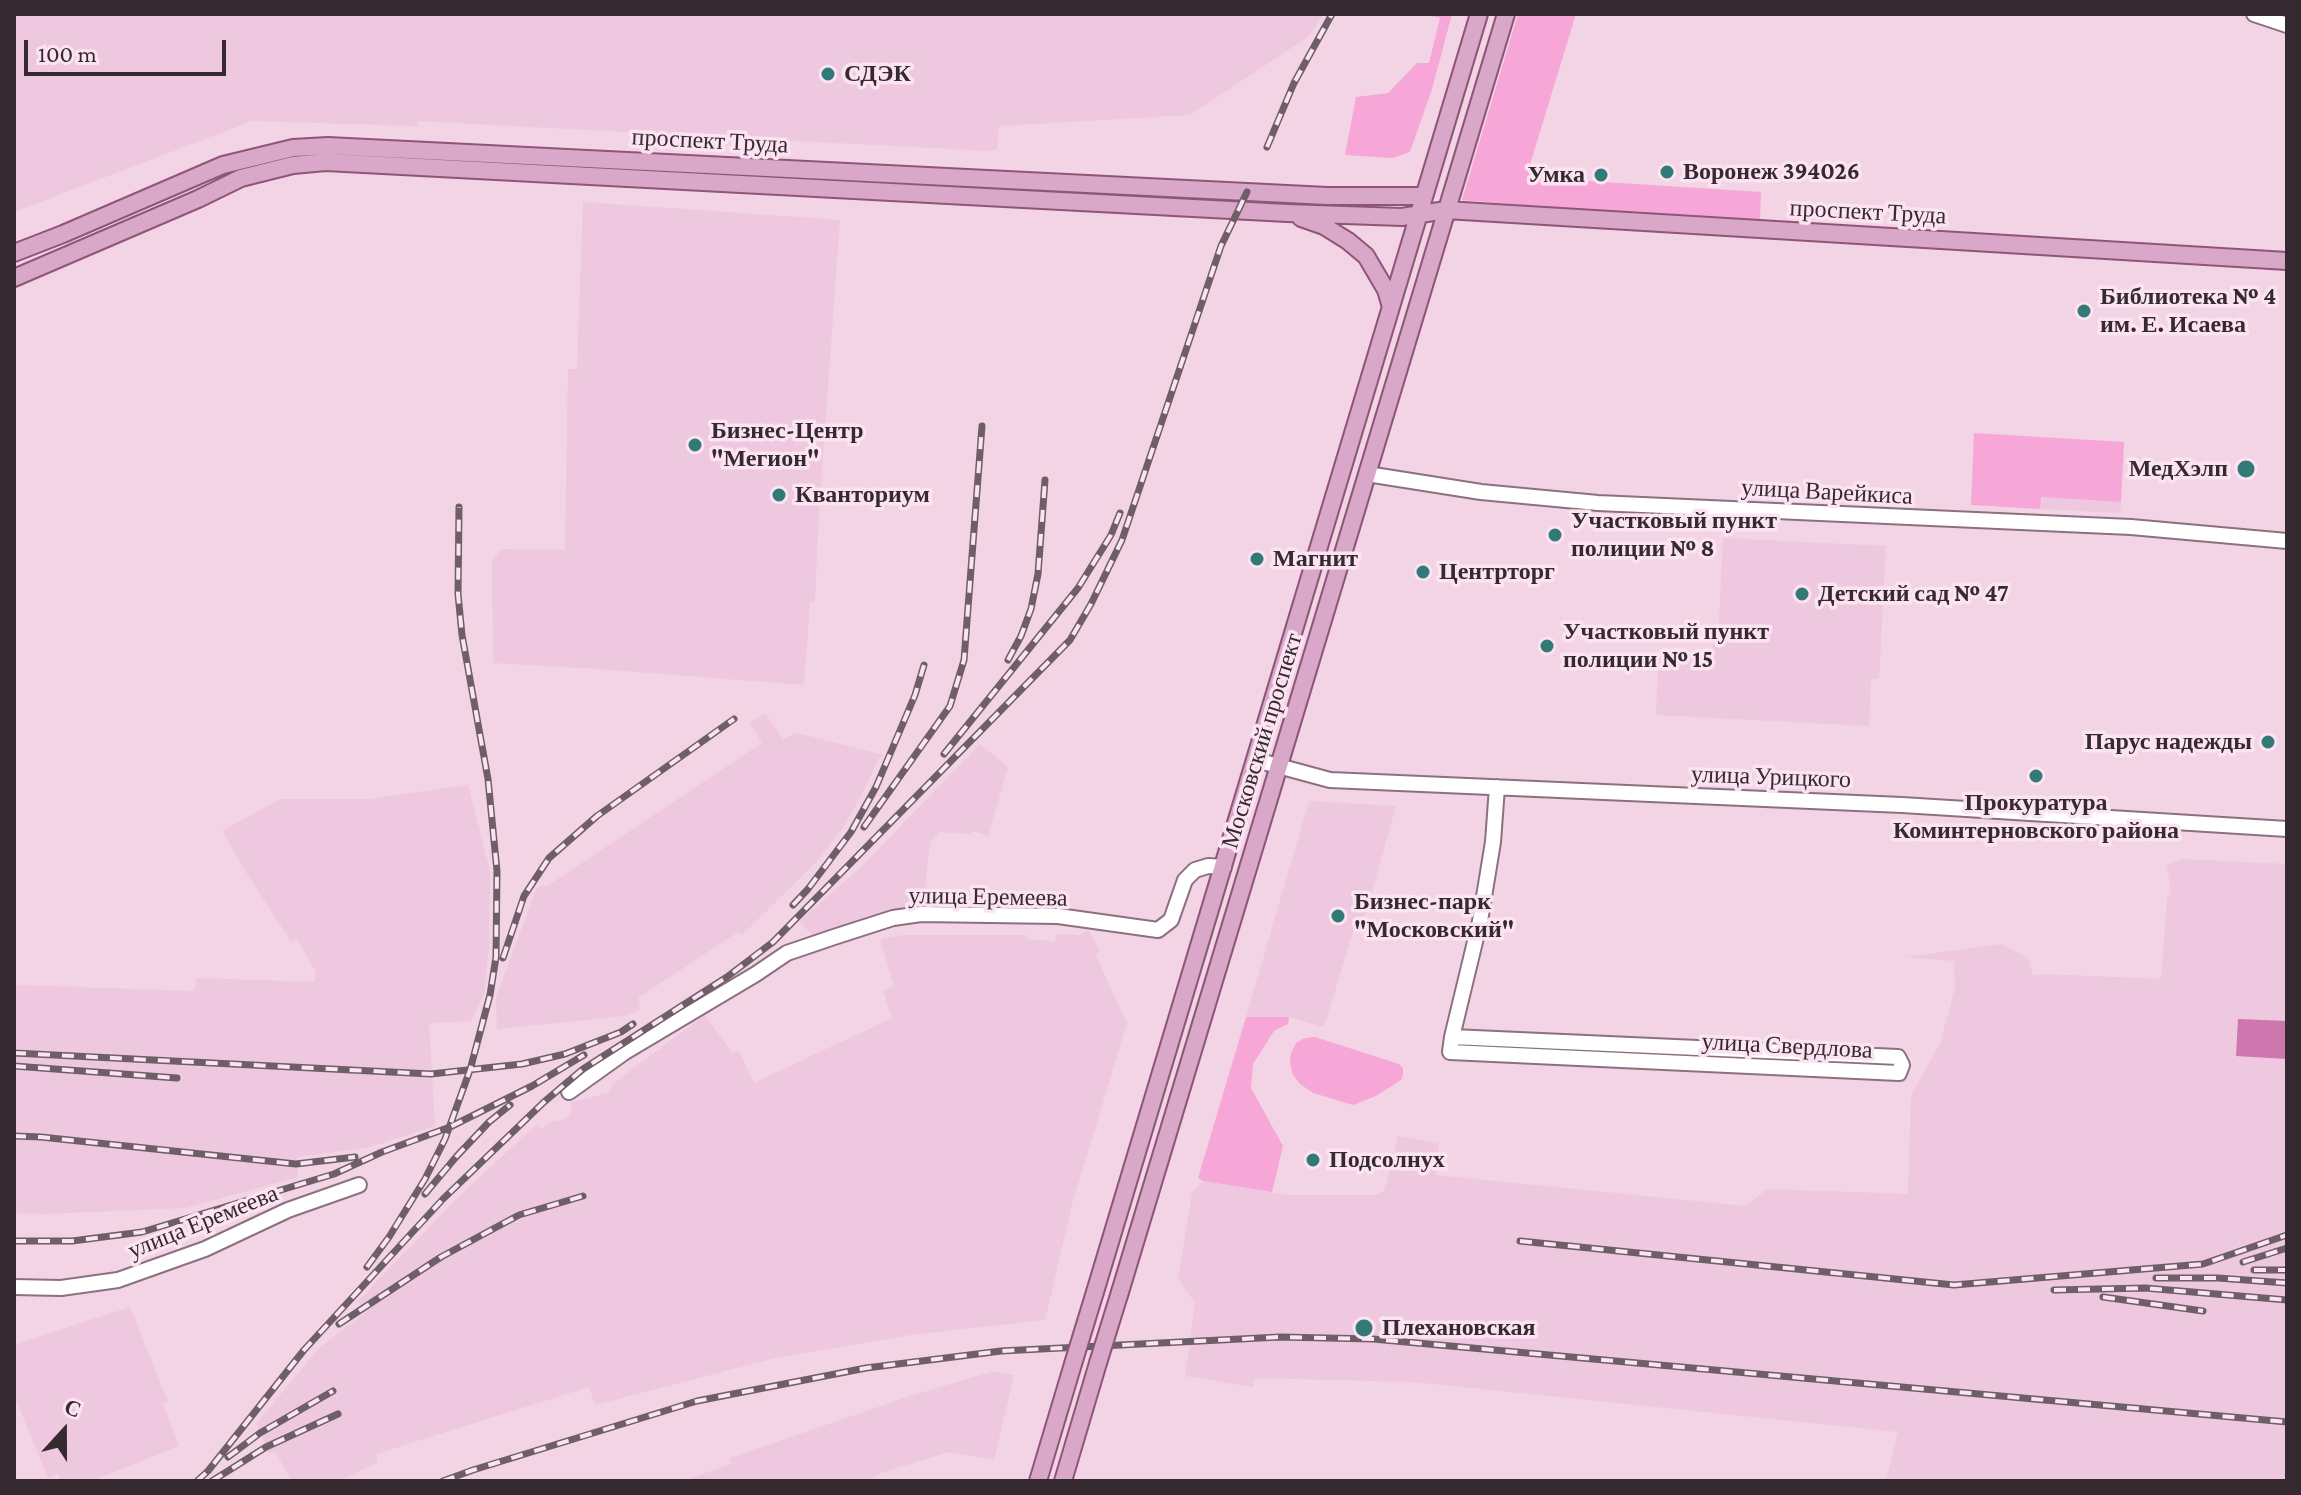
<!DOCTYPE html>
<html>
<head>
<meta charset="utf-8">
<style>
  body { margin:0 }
  #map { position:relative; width:2301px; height:1495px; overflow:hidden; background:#f2d4e5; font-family:"Crimson Pro",serif }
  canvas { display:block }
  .frame { position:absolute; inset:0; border:16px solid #352a30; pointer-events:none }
  .north { position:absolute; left:24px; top:1391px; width:80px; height:80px; -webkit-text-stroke:6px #fce3f1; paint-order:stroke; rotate:21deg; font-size:22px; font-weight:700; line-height:32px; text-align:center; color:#352a30 }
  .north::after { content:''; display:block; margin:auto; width:28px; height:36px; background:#352a30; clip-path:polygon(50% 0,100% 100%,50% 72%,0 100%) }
  .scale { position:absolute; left:24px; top:40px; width:202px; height:36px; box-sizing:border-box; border:4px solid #352a30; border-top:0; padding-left:10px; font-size:24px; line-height:28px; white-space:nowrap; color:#352a30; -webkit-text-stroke:6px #fce3f1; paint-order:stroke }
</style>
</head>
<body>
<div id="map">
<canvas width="2301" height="1495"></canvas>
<div class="frame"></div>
<div class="north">С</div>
<div class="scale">100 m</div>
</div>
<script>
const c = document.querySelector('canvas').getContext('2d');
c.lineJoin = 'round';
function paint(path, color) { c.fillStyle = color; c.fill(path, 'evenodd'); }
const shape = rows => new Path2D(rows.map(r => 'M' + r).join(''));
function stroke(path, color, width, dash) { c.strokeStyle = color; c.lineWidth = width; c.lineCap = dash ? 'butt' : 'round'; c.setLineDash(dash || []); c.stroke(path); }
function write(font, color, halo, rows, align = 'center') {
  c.font = font + ' "Crimson Pro",serif'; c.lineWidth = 7; c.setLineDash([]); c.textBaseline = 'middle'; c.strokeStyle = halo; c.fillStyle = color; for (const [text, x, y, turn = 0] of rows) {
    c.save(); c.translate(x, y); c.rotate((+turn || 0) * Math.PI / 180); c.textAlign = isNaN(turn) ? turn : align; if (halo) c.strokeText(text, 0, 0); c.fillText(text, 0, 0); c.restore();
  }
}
const built = shape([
  [14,14,1324,14,1308,37,1190,115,999,126,997,149,990,151,417,121,418,126,252,121,14,212],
  [583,202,840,220,819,509,815,602,810,602,804,685,598,669,493,663,492,560,502,549,565,550,568,369,577,369],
  [2040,497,2121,502,2120,513,2040,509],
  [1723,538,1886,546,1879,679,1871,679,1869,726,1656,715,1659,652,1711,654,1713,642,1718,641],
  [765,713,783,739,797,733,883,755,877,762,862,794,842,829,816,862,742,935,738,932,638,998,641,1009,625,1016,497,1029,496,997,537,888,543,884,546,887,762,743,750,723],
  [980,744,1008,767,988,836,973,831,969,834,940,832,930,842,924,897,917,905,902,907,814,938,800,921,862,866],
  [468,785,490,871,489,947,484,994,471,1021,429,1023,435,1126,370,1147,297,1157,298,1177,185,1208,43,1214,14,1213,14,987,18,985,195,991,196,978,315,982,316,972,297,939,291,941,247,874,222,831,280,799,369,799],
  [1309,801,1396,806,1362,927,1355,925,1324,1027,1289,1017,1246,1017],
  [2182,859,2287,864,2287,1481,1886,1481,1898,1432,1414,1382,1255,1378,1253,1387,1185,1376,1195,1303,1178,1279,1192,1193,1203,1181,1286,1195,1375,1195,1384,1191,1398,1136,1439,1144,1435,1175,1746,1206,1767,1189,1908,1194,1911,1095,1940,1044,1955,988,1954,961,1905,957,2002,944,2028,958,2033,976,2043,974,2161,979,2167,898,2171,893,2167,865],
  [1088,930,1100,951,1095,954,1127,1023,1073,1201,1045,1320,910,1335,775,1358,595,1405,589,1387,376,1454,378,1462,340,1481,292,1481,275,1451,269,1453,256,1424,319,1348,366,1312,358,1301,455,1200,537,1124,542,1129,551,1122,566,1119,572,1111,570,1103,608,1093,614,1083,705,1015,732,1053,739,1051,754,1083,892,1018,883,991,894,986,880,939,903,935,1027,935,1028,940,1055,941,1056,934,1079,935],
  [130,1307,168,1402,163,1404,179,1446,91,1481,61,1481,58,1474,48,1478,14,1395,14,1345],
  [994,1371,1014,1375,994,1460,949,1452,880,1473,869,1481,683,1481,731,1464,730,1458,910,1396]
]);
const green = shape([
  [1424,14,1452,14,1432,89,1410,152,1393,158,1345,155,1356,97,1388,93,1417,63,1429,63,1440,18],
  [1518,14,1576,14,1528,171,1557,179,1761,192,1760,224,1462,200],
  [1974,433,2124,442,2121,502,2041,497,2040,509,1971,505],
  [1246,1017,1289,1017,1288,1024,1274,1031,1253,1064,1251,1088,1283,1146,1272,1192,1203,1181,1198,1178],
  [1315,1037,1399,1064,1403,1068,1403,1075,1401,1080,1376,1096,1353,1105,1313,1093,1300,1084,1293,1075,1290,1063,1291,1053,1296,1043,1305,1038]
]);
const water = shape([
  [2238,1019,2287,1021,2287,1059,2236,1056]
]);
const minor = shape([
  [2254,14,2287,25],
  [1367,474,1481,492,1598,503,2131,527,2287,541],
  [1256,760,1330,780,1902,805,2287,829],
  [1452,1037,1898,1057,1902,1065,1899,1073,1450,1052,1452,1037,1480,921,1493,842,1497,787],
  [569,1092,625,1052,756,974,787,953,834,937,893,918,921,914,1058,916,1158,930,1171,920,1185,880,1195,870,1208,866,1224,867],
  [14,1287,61,1288,118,1280,205,1249,288,1210,359,1185]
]);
const major = shape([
  [1301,218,1324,226,1348,241,1366,256,1386,290,1391,307],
  [14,253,63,234,223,165,293,148,328,146,1327,196,1424,196],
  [14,278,198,199,241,178,293,165,326,162,1287,213,1402,217,1446,210,2287,261],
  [1095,1292,1479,14],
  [1120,1292,1506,14],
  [1038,1481,1073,1364],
  [1063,1481,1098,1363]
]);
const rail = shape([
  [1267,147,1294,83,1332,14],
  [1008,660,1021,636,1031,609,1038,574,1045,480],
  [944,754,1078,588,1111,535,1120,513],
  [864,827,950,706,964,660,982,426],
  [793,905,808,889,851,832,876,787,915,695,924,665],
  [503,958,524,896,549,858,597,816,734,719],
  [14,1053,431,1074,522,1064,565,1054,621,1032,633,1024],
  [14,1066,177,1078],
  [14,1136,41,1137,296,1164,355,1157],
  [425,1194,456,1157,489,1122,510,1105],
  [14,1241,72,1241,142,1232,334,1174,382,1152,450,1127,532,1086,584,1055],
  [1520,1241,1954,1285,2203,1264,2287,1235],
  [2243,1262,2287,1248],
  [367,1267,389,1237,425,1179,445,1139,470,1070,490,995,496,957,497,871,488,779,462,635,458,594,459,507],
  [2254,1270,2287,1270],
  [2156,1278,2218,1278,2287,1283],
  [2054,1290,2145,1288,2287,1300],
  [2103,1297,2203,1311],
  [339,1324,441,1257,519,1215,583,1196],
  [228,1457,260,1433,333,1391],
  [197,1481,208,1471,304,1350,443,1199,544,1102,583,1069,727,977,773,942,1070,640,1091,604,1122,540,1221,246,1247,192],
  [212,1481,266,1447,338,1414],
  [443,1481,473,1470,697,1401,866,1368,1001,1351,1280,1337,1373,1339,2287,1422]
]);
const majorBridge = shape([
  [1098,1363,1120,1292],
  [1073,1364,1095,1292]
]);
const markers = [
  [828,74,8,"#327a78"],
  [1667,172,8,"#327a78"],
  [1601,175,8,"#327a78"],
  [2084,311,8,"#327a78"],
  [695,445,8,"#327a78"],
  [2246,469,10,"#327a78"],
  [779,495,8,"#327a78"],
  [1555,535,8,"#327a78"],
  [1257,559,8,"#327a78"],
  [1423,572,8,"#327a78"],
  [1802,594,8,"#327a78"],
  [1547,646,8,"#327a78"],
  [2268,742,8,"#327a78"],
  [2036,776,8,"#327a78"],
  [1338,916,8,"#327a78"],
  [1313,1160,8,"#327a78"],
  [1364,1328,10,"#327a78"]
];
const poiNames = [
  ["СДЭК",844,74],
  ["Воронеж 394026",1683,172],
  ["Умка",1585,175,"right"],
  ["Библиотека № 4",2100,297],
  ["им. Е. Исаева",2100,325],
  ["Бизнес-Центр",711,431],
  ["\"Мегион\"",711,459],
  ["МедХэлп",2228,469,"right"],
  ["Кванториум",795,495],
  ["Участковый пункт",1571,521],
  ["полиции № 8",1571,549],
  ["Магнит",1273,559],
  ["Центрторг",1439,572],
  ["Детский сад № 47",1818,594],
  ["Участковый пункт",1563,632],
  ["полиции № 15",1563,660],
  ["Парус надежды",2252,742,"right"],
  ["Прокуратура",2036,803,"center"],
  ["Коминтерновского района",2036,831,"center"],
  ["Бизнес-парк",1354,902],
  ["\"Московский\"",1354,930],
  ["Подсолнух",1329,1160],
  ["Плехановская",1382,1328]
];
const streetNames = [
  ["проспект Труда",710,141,3],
  ["проспект Труда",1868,212,3],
  ["улица Варейкиса",1827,492,3],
  ["Московский проспект",1262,741,-73],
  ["улица Урицкого",1771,777,2],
  ["улица Еремеева",988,897,1],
  ["улица Свердлова",1787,1046,3],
  ["улица Еремеева",203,1222,-22]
];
paint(built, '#edc8de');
paint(green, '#f7a6d8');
paint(water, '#ce76ae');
stroke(minor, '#8b7180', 18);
stroke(major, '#8f5579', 20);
stroke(minor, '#fff', 14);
stroke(major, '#d9a7c7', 16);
stroke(rail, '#6e5e67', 7);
stroke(rail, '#fce3f1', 4, [12]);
stroke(majorBridge, '#8f5579', 20, []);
stroke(majorBridge, '#d9a7c7', 16);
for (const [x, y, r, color] of markers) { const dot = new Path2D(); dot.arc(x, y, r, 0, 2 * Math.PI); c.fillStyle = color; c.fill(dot); stroke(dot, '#fce3f1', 3); }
write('bold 24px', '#352a30', '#fce3f1', poiNames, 'left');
write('24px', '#352a30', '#fce3f1', streetNames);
</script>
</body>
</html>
